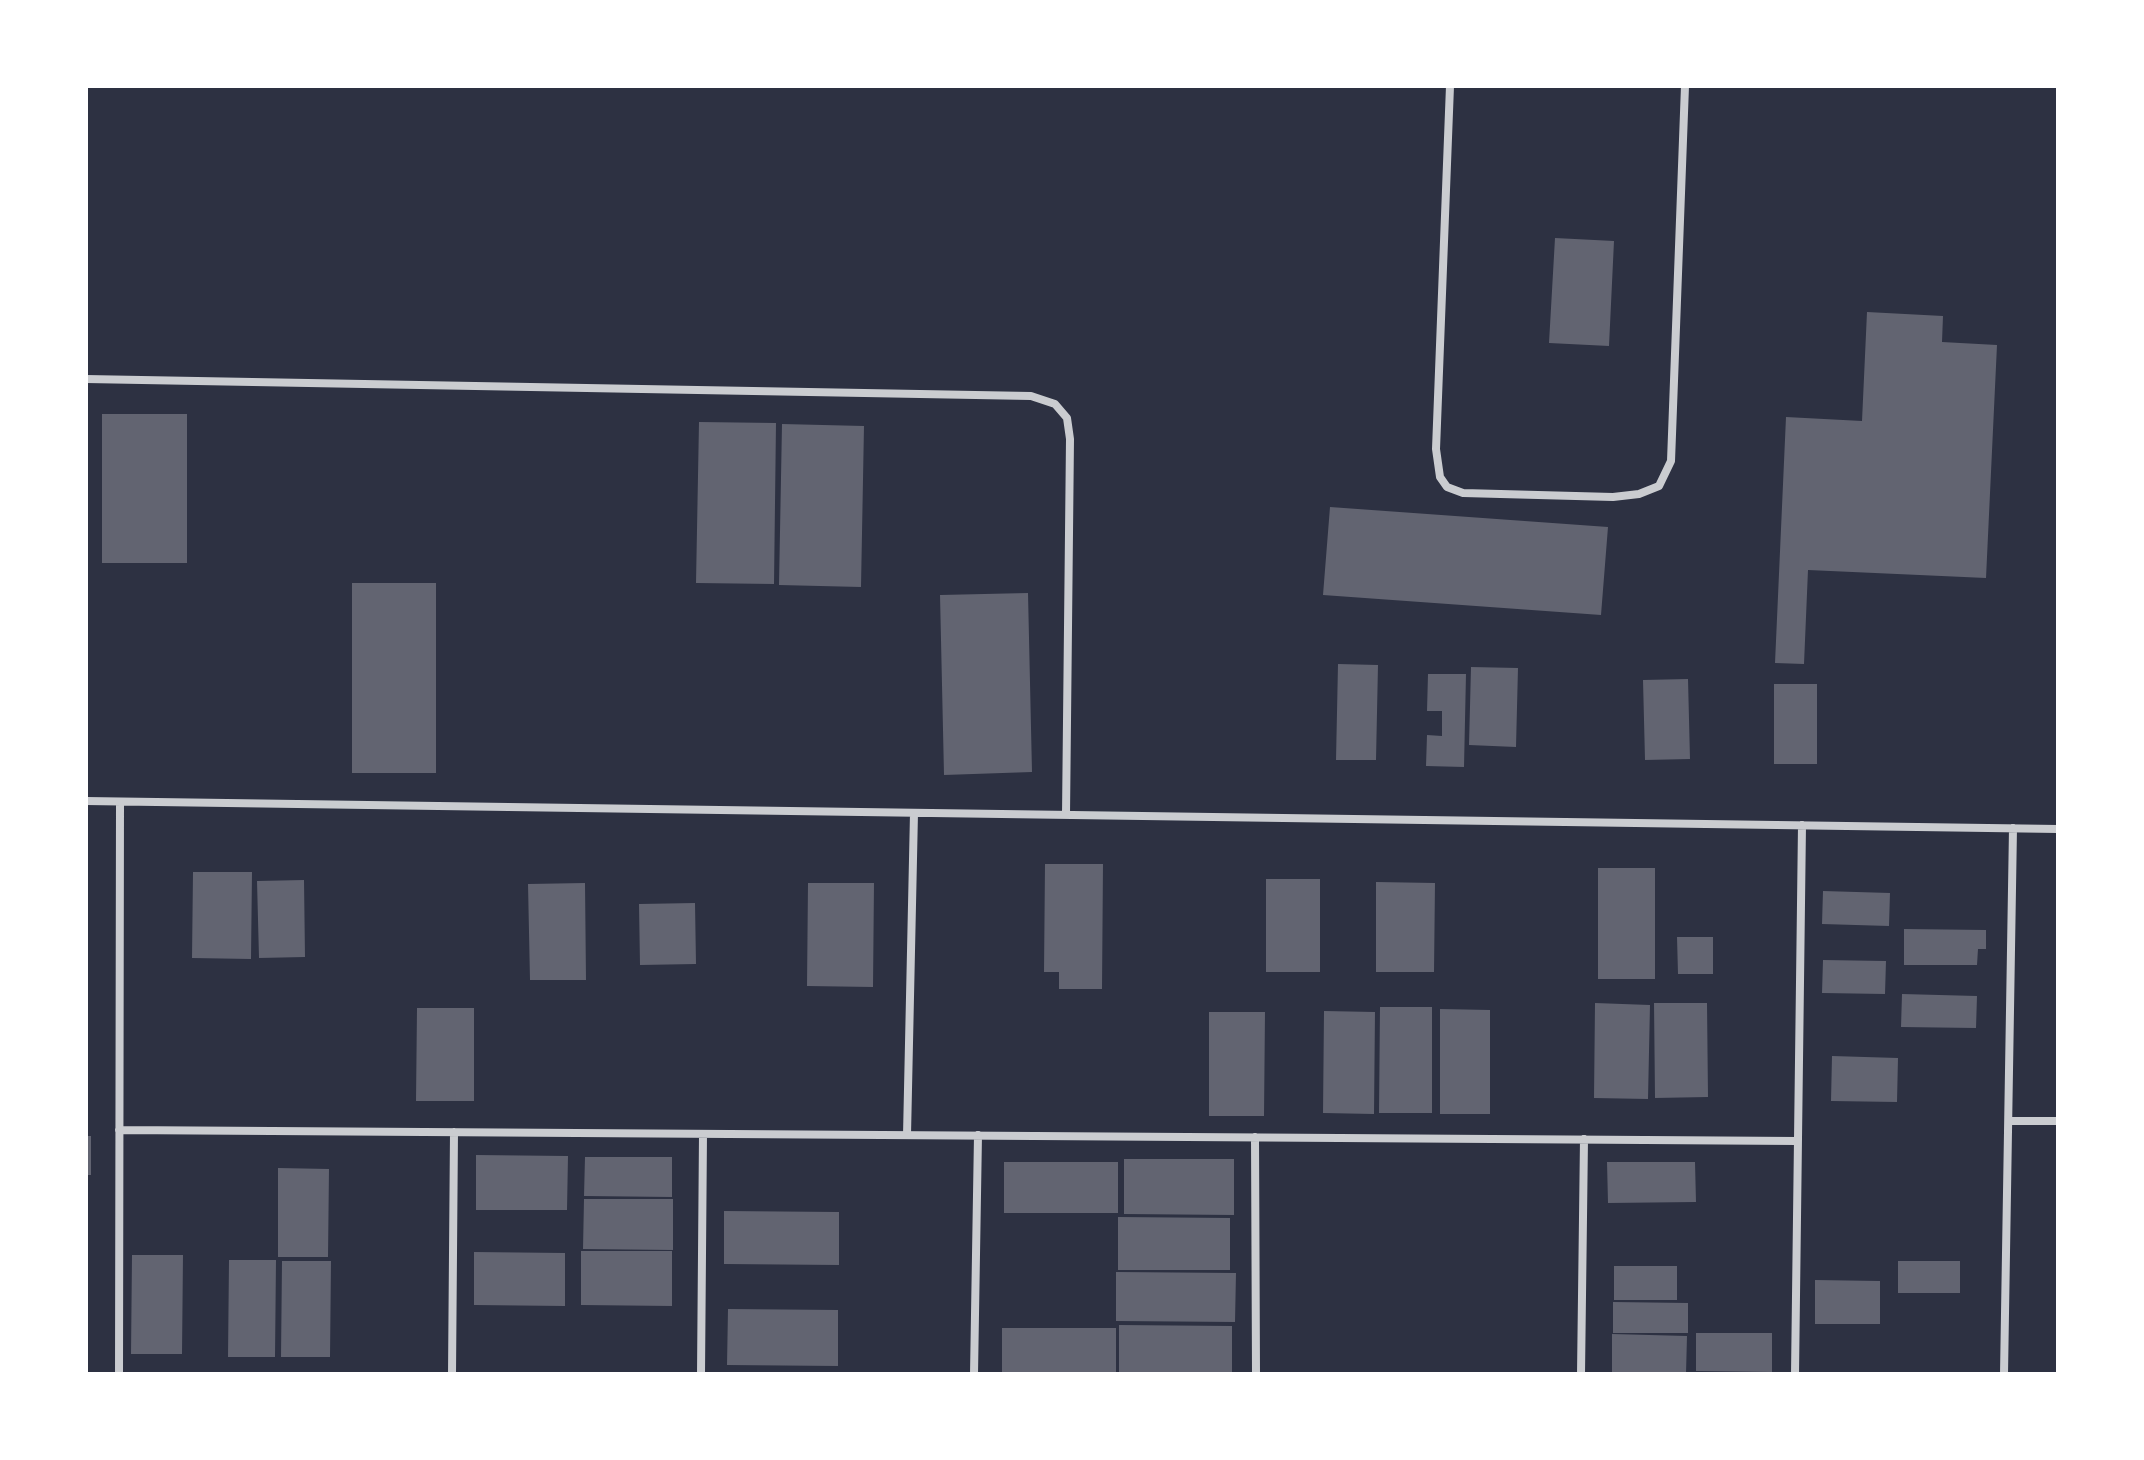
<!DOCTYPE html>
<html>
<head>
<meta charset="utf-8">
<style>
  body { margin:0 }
  #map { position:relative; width:2144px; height:1460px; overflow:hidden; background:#2d3142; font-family:"Archivo Narrow",sans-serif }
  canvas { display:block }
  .frame { position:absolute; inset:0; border:88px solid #fff; pointer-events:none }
</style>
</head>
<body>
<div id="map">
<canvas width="2144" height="1460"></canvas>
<div class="frame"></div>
</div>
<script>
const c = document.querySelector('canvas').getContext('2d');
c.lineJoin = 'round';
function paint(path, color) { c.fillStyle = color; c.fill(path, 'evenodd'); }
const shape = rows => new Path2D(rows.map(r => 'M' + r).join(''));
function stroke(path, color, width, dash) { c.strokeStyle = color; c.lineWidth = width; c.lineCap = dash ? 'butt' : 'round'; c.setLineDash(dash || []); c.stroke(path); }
const building = shape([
  [1555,238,1614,241,1609,346,1549,343],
  [1867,312,1943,316,1942,342,1997,345,1986,578,1808,570,1804,664,1775,663,1786,417,1862,421],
  [102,414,187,414,187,563,102,563],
  [699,422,776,423,774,584,696,583],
  [782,424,864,426,861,587,779,585],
  [1330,507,1608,527,1601,615,1323,595],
  [352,583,436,583,436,773,352,773],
  [1028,593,1032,772,944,775,940,595],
  [1338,664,1378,665,1376,760,1336,760],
  [1471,667,1518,668,1516,747,1469,745],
  [1428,674,1466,674,1464,767,1426,766,1427,735,1442,736,1442,711,1427,711],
  [1688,679,1690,759,1645,760,1643,680],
  [1774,684,1817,684,1817,764,1774,764],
  [1045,864,1103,864,1102,989,1059,989,1059,972,1044,972],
  [1598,868,1655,868,1655,979,1598,979],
  [193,872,252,872,251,959,192,958],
  [1266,879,1320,879,1320,972,1266,972],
  [304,880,305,957,259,958,257,881],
  [1376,882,1435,883,1434,972,1376,972],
  [585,883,586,980,530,980,528,884],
  [808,883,874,883,873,987,807,986],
  [1823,891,1890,893,1889,926,1822,924],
  [695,903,696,964,640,965,639,904],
  [1904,929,1986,930,1986,949,1978,949,1977,965,1904,965],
  [1677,937,1713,937,1713,974,1678,974],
  [1823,960,1886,961,1885,994,1822,993],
  [1902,994,1977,996,1976,1028,1901,1027],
  [1595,1003,1650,1005,1648,1099,1594,1098],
  [1654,1003,1707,1003,1708,1097,1655,1098],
  [1380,1007,1432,1007,1432,1113,1379,1113],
  [417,1008,474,1008,474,1101,416,1101],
  [1440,1009,1490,1010,1490,1114,1440,1114],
  [1324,1011,1375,1012,1374,1114,1323,1113],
  [1209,1012,1265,1012,1264,1116,1209,1116],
  [1832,1056,1898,1058,1897,1102,1831,1101],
  [86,1136,91,1136,91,1175,86,1175],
  [476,1155,568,1156,567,1210,476,1210],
  [585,1157,672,1157,672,1197,584,1196],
  [1124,1159,1234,1159,1234,1215,1124,1214],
  [1004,1162,1118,1162,1118,1213,1004,1213],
  [1607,1162,1695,1162,1696,1202,1608,1203],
  [278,1168,329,1169,328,1257,278,1257],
  [584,1199,673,1199,673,1250,583,1249],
  [724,1211,839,1212,839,1265,724,1264],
  [1118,1217,1230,1218,1230,1270,1118,1270],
  [581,1251,672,1251,672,1306,581,1305],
  [474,1252,565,1253,565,1306,474,1305],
  [132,1255,183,1255,182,1354,131,1354],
  [229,1260,276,1260,275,1357,228,1357],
  [282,1261,331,1261,330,1357,281,1357],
  [1898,1261,1960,1261,1960,1293,1898,1293],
  [1614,1266,1677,1266,1677,1300,1614,1300],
  [1116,1272,1236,1273,1235,1322,1116,1321],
  [1815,1280,1880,1281,1880,1324,1815,1324],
  [1613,1302,1688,1303,1688,1333,1613,1333],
  [728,1309,838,1310,838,1366,727,1365],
  [1119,1325,1232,1326,1232,1374,1119,1374],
  [1002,1328,1116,1328,1116,1374,1002,1374],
  [1696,1333,1772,1333,1772,1372,1696,1371],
  [1612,1334,1687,1336,1686,1374,1612,1374]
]);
const minor = shape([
  [1450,86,1436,449,1440,477,1447,487,1463,493,1613,497,1639,494,1659,486,1671,461,1685,86],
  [86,379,1031,396,1055,404,1067,418,1070,439,1066,815],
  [86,801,2058,829],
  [2009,1121,2058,1121],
  [119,1130,1797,1141],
  [907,1135,914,813],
  [1255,1137,1256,1374],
  [119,1374,120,802],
  [452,1374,454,1132],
  [701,1374,703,1134],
  [974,1374,978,1135],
  [1581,1374,1584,1139],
  [1795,1374,1802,825],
  [2004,1374,2013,828]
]);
paint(building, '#626471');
stroke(minor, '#caccd0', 8);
</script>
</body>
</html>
